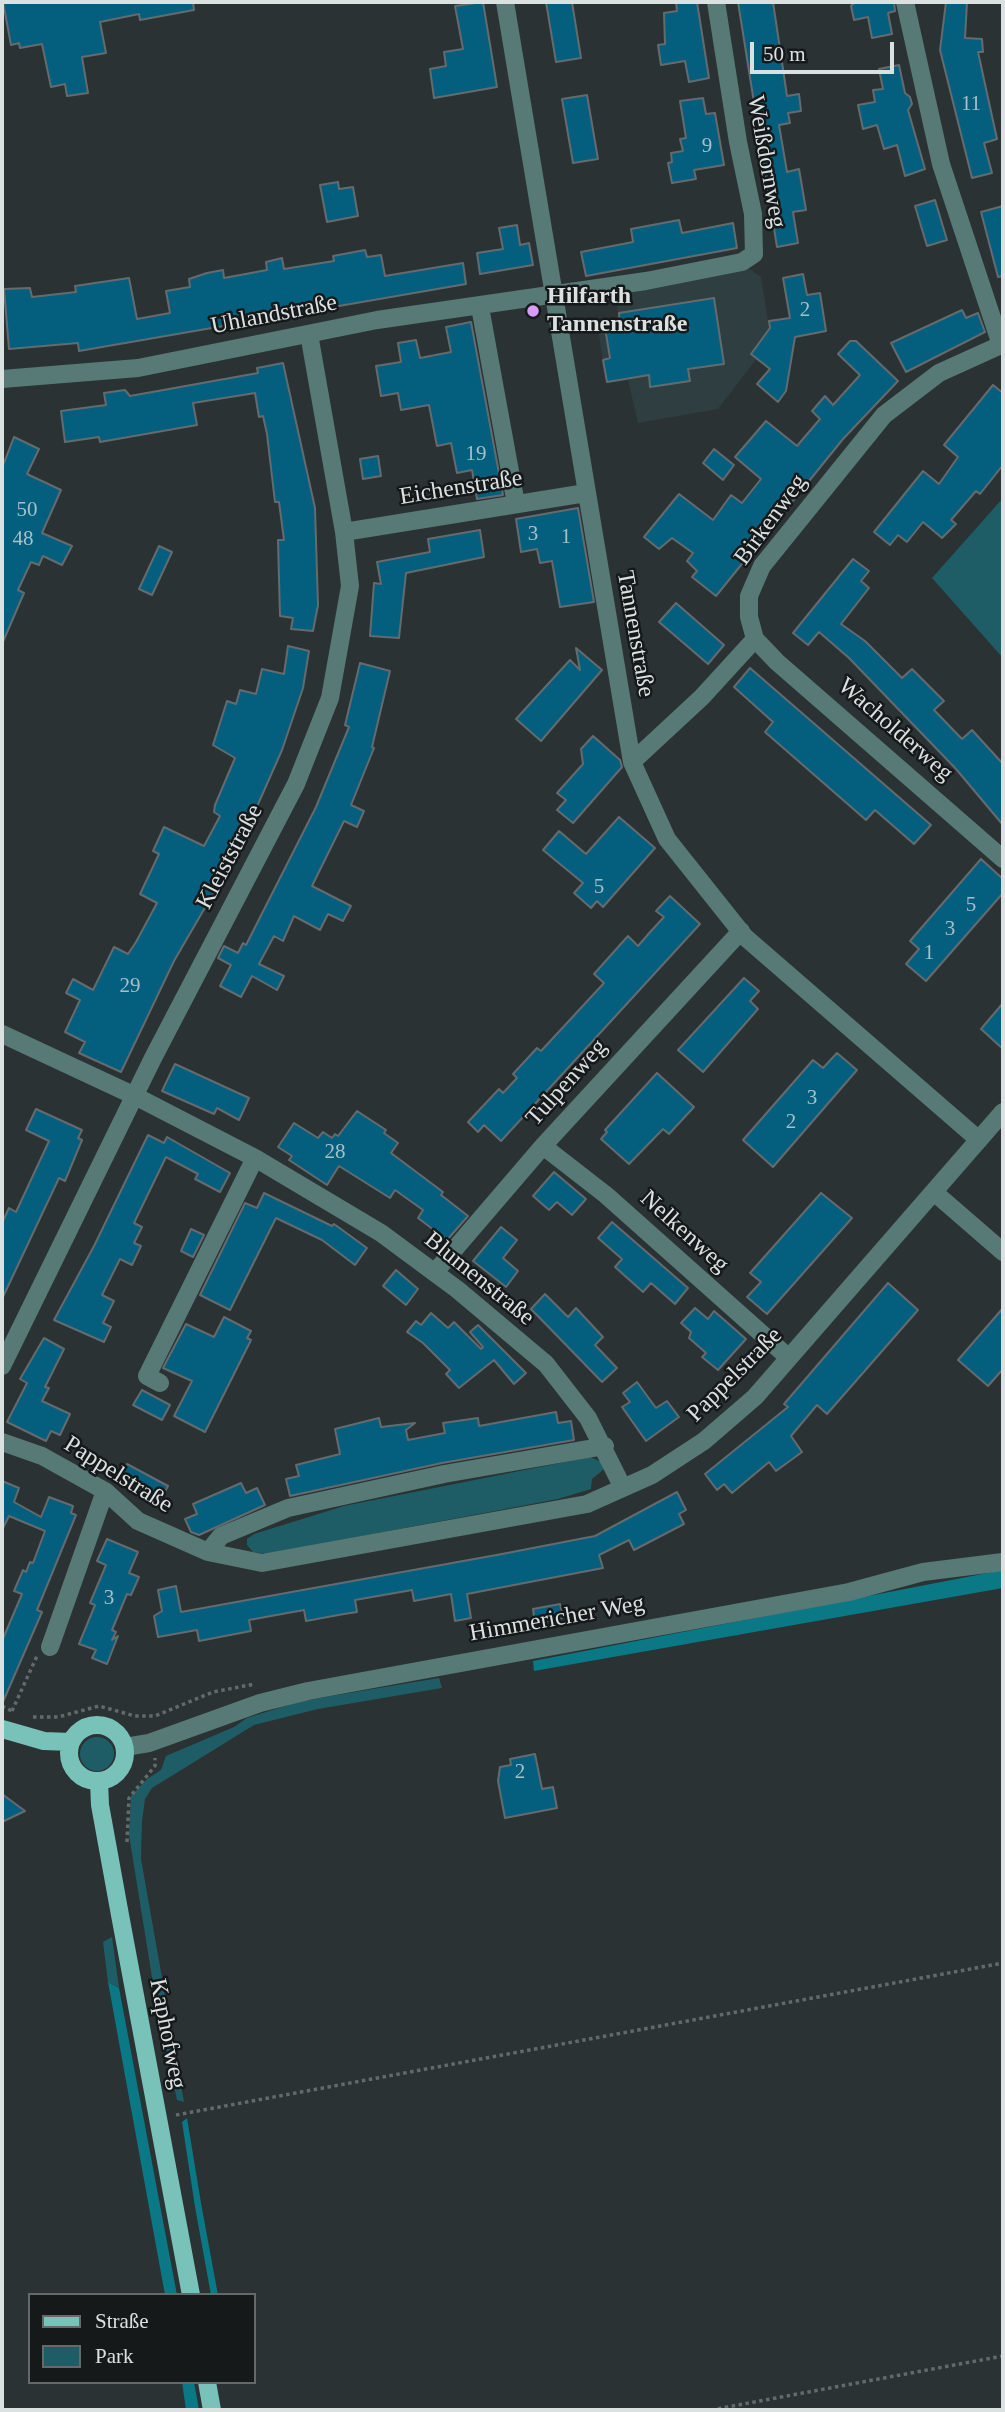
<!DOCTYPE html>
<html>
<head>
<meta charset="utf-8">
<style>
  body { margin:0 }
  #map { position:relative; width:1005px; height:2412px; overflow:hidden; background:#2b3234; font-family:Georgia,serif }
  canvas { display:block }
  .frame { position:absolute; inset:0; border:4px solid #dbe0e1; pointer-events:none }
  .legend { position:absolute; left:28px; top:2293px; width:228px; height:91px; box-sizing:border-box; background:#16191a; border:2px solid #65696a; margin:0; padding:9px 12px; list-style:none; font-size:21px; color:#dbe0e1 }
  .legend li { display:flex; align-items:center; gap:14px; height:35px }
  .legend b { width:35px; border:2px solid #65696a }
  .scale { position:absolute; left:750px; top:42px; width:144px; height:32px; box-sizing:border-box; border:4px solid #dbe0e1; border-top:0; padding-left:9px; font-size:21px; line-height:24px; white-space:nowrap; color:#dbe0e1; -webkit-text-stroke:5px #16191a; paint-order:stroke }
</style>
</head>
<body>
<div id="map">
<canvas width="1005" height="2412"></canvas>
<div class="frame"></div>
<ul class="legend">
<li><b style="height:9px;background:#78c2ba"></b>Straße</li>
<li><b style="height:19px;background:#1f5d66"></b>Park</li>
</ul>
<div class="scale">50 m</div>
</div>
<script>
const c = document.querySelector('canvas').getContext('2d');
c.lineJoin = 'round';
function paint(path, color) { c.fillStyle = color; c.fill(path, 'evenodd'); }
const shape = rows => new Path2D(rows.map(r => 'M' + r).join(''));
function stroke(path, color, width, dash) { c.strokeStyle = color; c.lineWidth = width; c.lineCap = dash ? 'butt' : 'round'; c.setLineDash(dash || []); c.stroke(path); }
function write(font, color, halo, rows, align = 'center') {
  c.font = font + ' Georgia,serif'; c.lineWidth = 5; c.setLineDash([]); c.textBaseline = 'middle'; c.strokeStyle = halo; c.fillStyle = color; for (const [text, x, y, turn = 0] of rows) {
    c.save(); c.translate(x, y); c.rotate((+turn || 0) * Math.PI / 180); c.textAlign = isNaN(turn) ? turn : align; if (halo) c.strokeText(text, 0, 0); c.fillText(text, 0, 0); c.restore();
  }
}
const built = shape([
  [750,269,761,277,771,340,718,409,638,423,628,380,606,383,598,328,619,324,616,296]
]);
const green = shape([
  [1003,498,1003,658,932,578],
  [590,1457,602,1462,604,1469,592,1479,591,1489,558,1499,267,1554,253,1552,247,1545,247,1539,254,1534,344,1506],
  [439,1678,442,1688,318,1709,254,1725,152,1788,145,1799,142,1821,141,1859,184,2102,177,2100,157,2008,129,1835,131,1796,147,1779,161,1770,166,1756,234,1727,247,1718,301,1701],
  '80 1754a17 17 0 1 1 34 0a17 17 0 1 1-34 0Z',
  [112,1937,119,1988,108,1982,103,1942]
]);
const forest = shape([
  [1003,1570,1003,1588,534,1671,533,1661],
  [108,1982,119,1988,177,2295,165,2295],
  [187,2118,201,2203,218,2295,211,2295,195,2207,182,2122],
  [182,2382,194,2382,199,2410,186,2410]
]);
const building = shape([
  [3,2,193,2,194,10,140,20,139,14,100,22,106,53,82,57,88,93,67,96,65,84,51,87,42,44,20,48,19,43,11,45,3,2],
  [483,2,497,87,434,98,430,69,446,66,444,52,463,49,455,6,483,2],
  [546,2,572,2,581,58,556,62,546,2],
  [676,2,697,2,709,78,689,82,685,61,661,65,658,45,665,44,664,13,677,11,676,2],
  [738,2,773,2,787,96,799,94,801,111,788,113,790,123,779,125,787,172,799,169,806,210,793,212,798,243,777,247,738,2],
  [855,2,894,2,895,11,888,13,892,34,872,38,868,17,854,20,851,6,855,2],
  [946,2,967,2,965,38,982,39,983,52,978,52,997,139,984,143,992,173,972,178,940,50,946,2],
  [899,65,905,93,910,97,912,104,908,110,925,169,905,176,897,145,884,149,877,125,863,129,858,105,875,102,873,90,883,89,879,69,899,65],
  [587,95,598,159,573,163,562,99,587,95],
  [703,98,706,114,715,113,724,165,694,170,696,179,672,183,668,163,672,162,671,153,683,151,680,139,686,138,680,101,703,98],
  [338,182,339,189,353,187,358,216,327,222,320,185,338,182],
  [935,200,947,240,927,246,915,206,935,200],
  [1003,206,1003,276,998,277,981,212,1003,206],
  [679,220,682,233,733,223,737,248,586,276,581,252,633,242,631,229,679,220],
  [517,225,520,245,529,243,533,265,480,274,477,253,503,249,499,228,517,225],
  [365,250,367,257,381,255,385,276,463,263,466,284,79,351,78,343,9,349,4,289,30,288,32,297,76,292,75,286,129,278,137,319,170,313,166,291,190,287,189,279,207,273,223,270,224,278,267,270,266,262,282,258,284,269,334,261,333,256,365,250],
  [803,274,807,295,820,293,826,331,795,337,786,391,778,402,757,384,770,369,751,354,770,328,769,321,790,318,783,278,803,274],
  [714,298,724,364,688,369,690,381,650,387,649,375,607,382,603,360,610,358,605,328,620,325,619,313,714,298],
  [962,310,966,318,978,313,985,332,906,372,891,343,962,310],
  [471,322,503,495,477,499,472,470,457,473,451,443,437,446,429,405,401,410,398,393,381,396,376,366,401,362,398,343,416,340,420,358,451,352,446,327,471,322],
  [850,341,856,341,898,381,843,439,716,596,692,577,697,571,687,561,693,553,672,538,659,549,644,537,679,494,713,520,731,495,742,503,761,479,735,457,766,421,797,446,820,419,812,411,825,396,833,405,860,375,838,354,850,341],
  [283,363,315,508,318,605,313,631,291,629,293,618,280,616,278,540,284,540,279,502,275,502,267,434,263,416,259,417,255,393,193,403,197,425,100,442,99,437,65,442,61,411,106,405,104,393,125,390,130,396,258,373,257,368,283,363],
  [993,385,1003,393,1003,465,980,494,976,491,951,520,956,524,942,538,923,522,907,542,898,535,890,545,874,532,923,471,939,484,958,457,944,445,993,385],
  [14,437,39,449,27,474,61,490,42,533,72,546,62,565,43,556,39,565,31,562,18,590,24,593,2,644,2,468,14,437],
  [714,449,734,465,723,480,703,463,714,449],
  [378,456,381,476,363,479,360,459,378,456],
  [578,508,594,602,560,607,552,561,540,563,537,549,521,552,516,519,578,508],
  [480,530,484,557,406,573,399,638,370,636,374,583,381,584,377,562,430,552,428,539,480,530],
  [159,546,172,552,152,595,139,589,159,546],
  [853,559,869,571,861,581,869,588,841,624,865,641,902,678,912,669,944,701,934,710,962,739,972,730,1003,764,1003,825,956,769,849,658,819,632,808,645,793,633,853,559],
  [676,603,724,645,708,664,659,622,676,603],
  [288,646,309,651,303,688,282,750,244,836,246,837,174,961,121,1072,79,1053,85,1042,65,1032,80,1000,66,993,73,979,93,990,114,947,128,954,136,942,157,903,140,894,159,854,153,851,164,827,204,846,220,816,214,812,215,805,235,758,213,745,227,701,236,704,240,690,256,694,262,669,284,674,288,646],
  [576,648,602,670,541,741,516,719,570,660,580,670,576,648],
  [360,663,390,671,372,747,374,748,351,805,364,811,357,827,344,821,312,886,351,906,343,921,328,914,320,930,294,916,283,941,274,936,259,964,284,976,277,990,252,976,241,997,220,986,231,965,218,958,224,946,238,953,243,943,246,945,316,807,349,727,345,725,360,663],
  [750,668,931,825,914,844,875,810,866,820,765,732,773,722,734,687,750,668],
  [593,736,620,760,622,767,573,823,557,810,566,800,557,793,583,764,581,749,593,736],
  [619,817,655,848,603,907,597,901,591,908,574,893,583,883,543,850,559,831,586,854,619,817],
  [981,859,1003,879,1003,893,926,981,906,964,919,949,910,941,981,859],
  [670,896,700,924,501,1141,484,1125,478,1132,468,1122,499,1089,503,1093,517,1078,513,1074,537,1048,541,1051,604,983,594,974,628,936,638,946,651,931,664,917,656,911,670,896],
  [744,978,759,991,750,1001,758,1009,703,1072,678,1050,744,978],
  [1003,1003,1003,1049,981,1029,1003,1003],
  [837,1053,857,1070,773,1167,743,1140,813,1060,823,1068,837,1053],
  [175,1064,249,1098,239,1120,217,1108,214,1114,162,1091,175,1064],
  [657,1073,694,1107,669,1134,663,1129,629,1164,601,1139,607,1132,605,1130,657,1073],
  [36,1109,82,1130,78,1138,82,1140,65,1181,59,1178,2,1299,2,1223,9,1208,16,1212,49,1141,26,1130,36,1109],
  [357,1111,386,1130,384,1133,398,1143,391,1153,443,1192,441,1195,468,1216,447,1240,418,1218,423,1210,395,1190,390,1198,339,1166,327,1185,289,1160,292,1156,278,1147,294,1123,318,1138,323,1132,332,1138,335,1134,338,1136,357,1111],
  [148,1135,164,1143,167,1137,230,1173,220,1192,195,1179,198,1174,166,1157,134,1223,142,1227,134,1243,141,1246,132,1265,120,1259,102,1295,114,1301,103,1323,111,1327,104,1342,54,1320,94,1246,148,1135],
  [554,1172,586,1199,572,1215,557,1202,549,1210,533,1196,554,1172],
  [264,1193,332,1226,334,1224,367,1248,355,1265,322,1240,276,1218,230,1310,200,1295,245,1203,257,1208,264,1193],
  [821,1193,852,1218,767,1314,747,1297,761,1282,750,1273,821,1193],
  [612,1222,688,1288,675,1304,651,1283,643,1292,615,1267,622,1259,598,1238,612,1222],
  [501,1227,517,1240,503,1258,518,1271,506,1287,473,1261,501,1227],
  [191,1229,204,1235,193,1257,181,1251,191,1229],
  [396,1270,418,1289,406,1305,383,1286,396,1270],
  [888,1283,918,1310,827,1414,817,1405,791,1436,802,1452,776,1471,769,1462,732,1493,724,1484,717,1490,705,1474,788,1407,784,1404,888,1283],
  [545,1294,568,1317,576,1308,603,1337,595,1345,617,1368,602,1382,531,1309,545,1294],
  [695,1308,708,1319,714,1311,746,1339,718,1370,702,1357,706,1353,689,1338,691,1332,681,1323,695,1308],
  [1003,1308,1003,1369,988,1386,958,1360,1003,1308],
  [431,1313,448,1328,454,1322,481,1349,483,1347,470,1332,478,1325,526,1373,514,1384,494,1360,459,1388,446,1374,450,1370,423,1343,407,1332,416,1321,421,1325,431,1313],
  [224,1317,251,1331,247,1338,251,1340,205,1432,174,1416,192,1381,163,1368,186,1324,214,1337,224,1317],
  [44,1338,64,1349,45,1387,49,1388,42,1401,70,1414,60,1435,51,1431,46,1441,7,1422,27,1383,20,1379,44,1338],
  [637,1382,656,1408,667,1401,679,1417,646,1441,622,1407,630,1402,623,1393,637,1382],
  [142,1390,170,1405,162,1420,133,1405,142,1390],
  [556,1412,558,1423,571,1421,574,1440,442,1463,290,1496,286,1479,299,1476,296,1465,340,1454,335,1429,379,1418,381,1427,415,1423,406,1430,408,1440,445,1433,443,1423,478,1418,479,1426,556,1412],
  [127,1464,168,1486,157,1506,137,1495,139,1491,119,1480,127,1464],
  [2,1481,19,1488,14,1502,41,1517,49,1497,73,1506,71,1513,76,1515,37,1610,42,1612,2,1704,2,1641,22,1594,14,1591,23,1570,26,1572,30,1562,33,1563,45,1531,9,1516,2,1530,2,1481],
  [241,1483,246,1493,257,1488,265,1505,199,1535,191,1532,185,1519,197,1514,193,1504,241,1483],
  [677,1492,686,1510,679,1514,684,1524,634,1550,629,1540,599,1555,603,1568,467,1594,471,1618,455,1621,451,1594,414,1601,412,1590,355,1600,357,1612,344,1614,306,1621,304,1610,249,1620,251,1631,199,1641,197,1630,158,1637,154,1616,162,1611,158,1590,176,1586,181,1612,502,1554,595,1536,677,1492],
  [107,1539,138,1552,129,1573,139,1577,131,1595,127,1594,112,1630,116,1632,112,1640,118,1636,107,1664,92,1658,96,1650,79,1644,95,1605,90,1603,106,1565,97,1561,107,1539],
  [560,1604,563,1618,535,1623,533,1609,560,1604],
  [535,1754,542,1789,553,1787,557,1808,505,1818,498,1781,500,1767,511,1765,510,1759,535,1754],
  [2,1794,25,1811,2,1822,2,1794]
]);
const path = shape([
  [2,1706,12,1711],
  [12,1711,37,1656],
  [33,1717,58,1717,99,1706,135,1716,155,1716,213,1692,255,1684],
  [127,1842,129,1798,155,1766,155,1758],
  [176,2115,1003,1963],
  [711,2410,1003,2356]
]);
const minor = shape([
  [505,2,632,762,667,839,745,937,979,1140],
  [905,2,941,164,1001,345],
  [480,307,516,504],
  [2,379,138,368,377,320,646,281,742,262,754,254,753,214,738,142,716,2],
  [344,532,586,493],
  [755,639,777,662,1003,859],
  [632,762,702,697,755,639,749,617,749,596,762,566,884,415,939,373,1003,344],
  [2,1034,135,1096,255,1158,381,1233,458,1290,546,1364,588,1418,623,1488],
  [543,1146,606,1195,789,1358],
  [935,1193,1003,1252],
  [435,1272,543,1146,741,931],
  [2,1366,153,1058,296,784,330,698,350,586,344,532,309,334],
  [160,1383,147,1376,255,1158],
  [2,1442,42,1456,105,1491,138,1521,208,1552,262,1563,587,1504,652,1475,704,1441,755,1397,1003,1112],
  [208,1552,221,1536,288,1508,444,1474,605,1446],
  [50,1647,105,1491],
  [125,1747,149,1743,260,1703,308,1691,849,1592,923,1572,1003,1562]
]);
const major = shape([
  '69 1753a28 28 0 1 1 56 0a28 28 0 1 1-56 0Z',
  [2,1729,44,1741,71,1742],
  [99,1781,100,1805,120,1915,191,2295],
  [207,2382,212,2410]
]);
const markers = [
  [533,311,7,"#d79bf9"]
];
const numberNames = [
  ["11",971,104],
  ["9",707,146],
  ["2",805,310],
  ["19",476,454],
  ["50",27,510],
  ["3",533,534],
  ["1",566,537],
  ["48",23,539],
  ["5",599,887],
  ["5",971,905],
  ["3",950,929],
  ["1",929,953],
  ["29",130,986],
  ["3",812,1098],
  ["2",791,1122],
  ["28",335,1152],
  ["3",109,1598],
  ["2",520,1772]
];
const streetNames = [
  ["Weißdornweg",766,162,80],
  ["Uhlandstraße",274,315,-11],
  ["Eichenstraße",461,488,-9],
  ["Birkenweg",771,520,-54],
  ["Tannenstraße",635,634,80],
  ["Wacholderweg",895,730,41],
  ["Kleiststraße",230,857,-62],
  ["Tulpenweg",567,1083,-48],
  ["Nelkenweg",684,1232,42],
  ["Blumenstraße",479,1279,39],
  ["Pappelstraße",735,1375,-45],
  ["Pappelstraße",118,1475,32],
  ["Himmericher Weg",557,1619,-10],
  ["Kaphofweg",167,2034,79]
];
const poiNames = [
  ["Hilfarth",547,297],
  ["Tannenstraße",547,325]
];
paint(built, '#2f3e40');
paint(green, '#1f5d66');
paint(forest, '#0a7885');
paint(building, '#035f7d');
stroke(building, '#646b6f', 2);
stroke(path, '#646a6c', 3.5, [3.5, 3.5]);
stroke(minor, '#577a76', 18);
stroke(major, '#78c2ba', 18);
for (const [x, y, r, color] of markers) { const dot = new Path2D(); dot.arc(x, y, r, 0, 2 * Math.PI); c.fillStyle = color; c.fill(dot); stroke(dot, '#16191a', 2.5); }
write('21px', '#a5c0c8', null, numberNames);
write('24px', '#dbe0e1', '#16191a', streetNames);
write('bold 24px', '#dbe0e1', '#16191a', poiNames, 'left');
</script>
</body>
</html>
